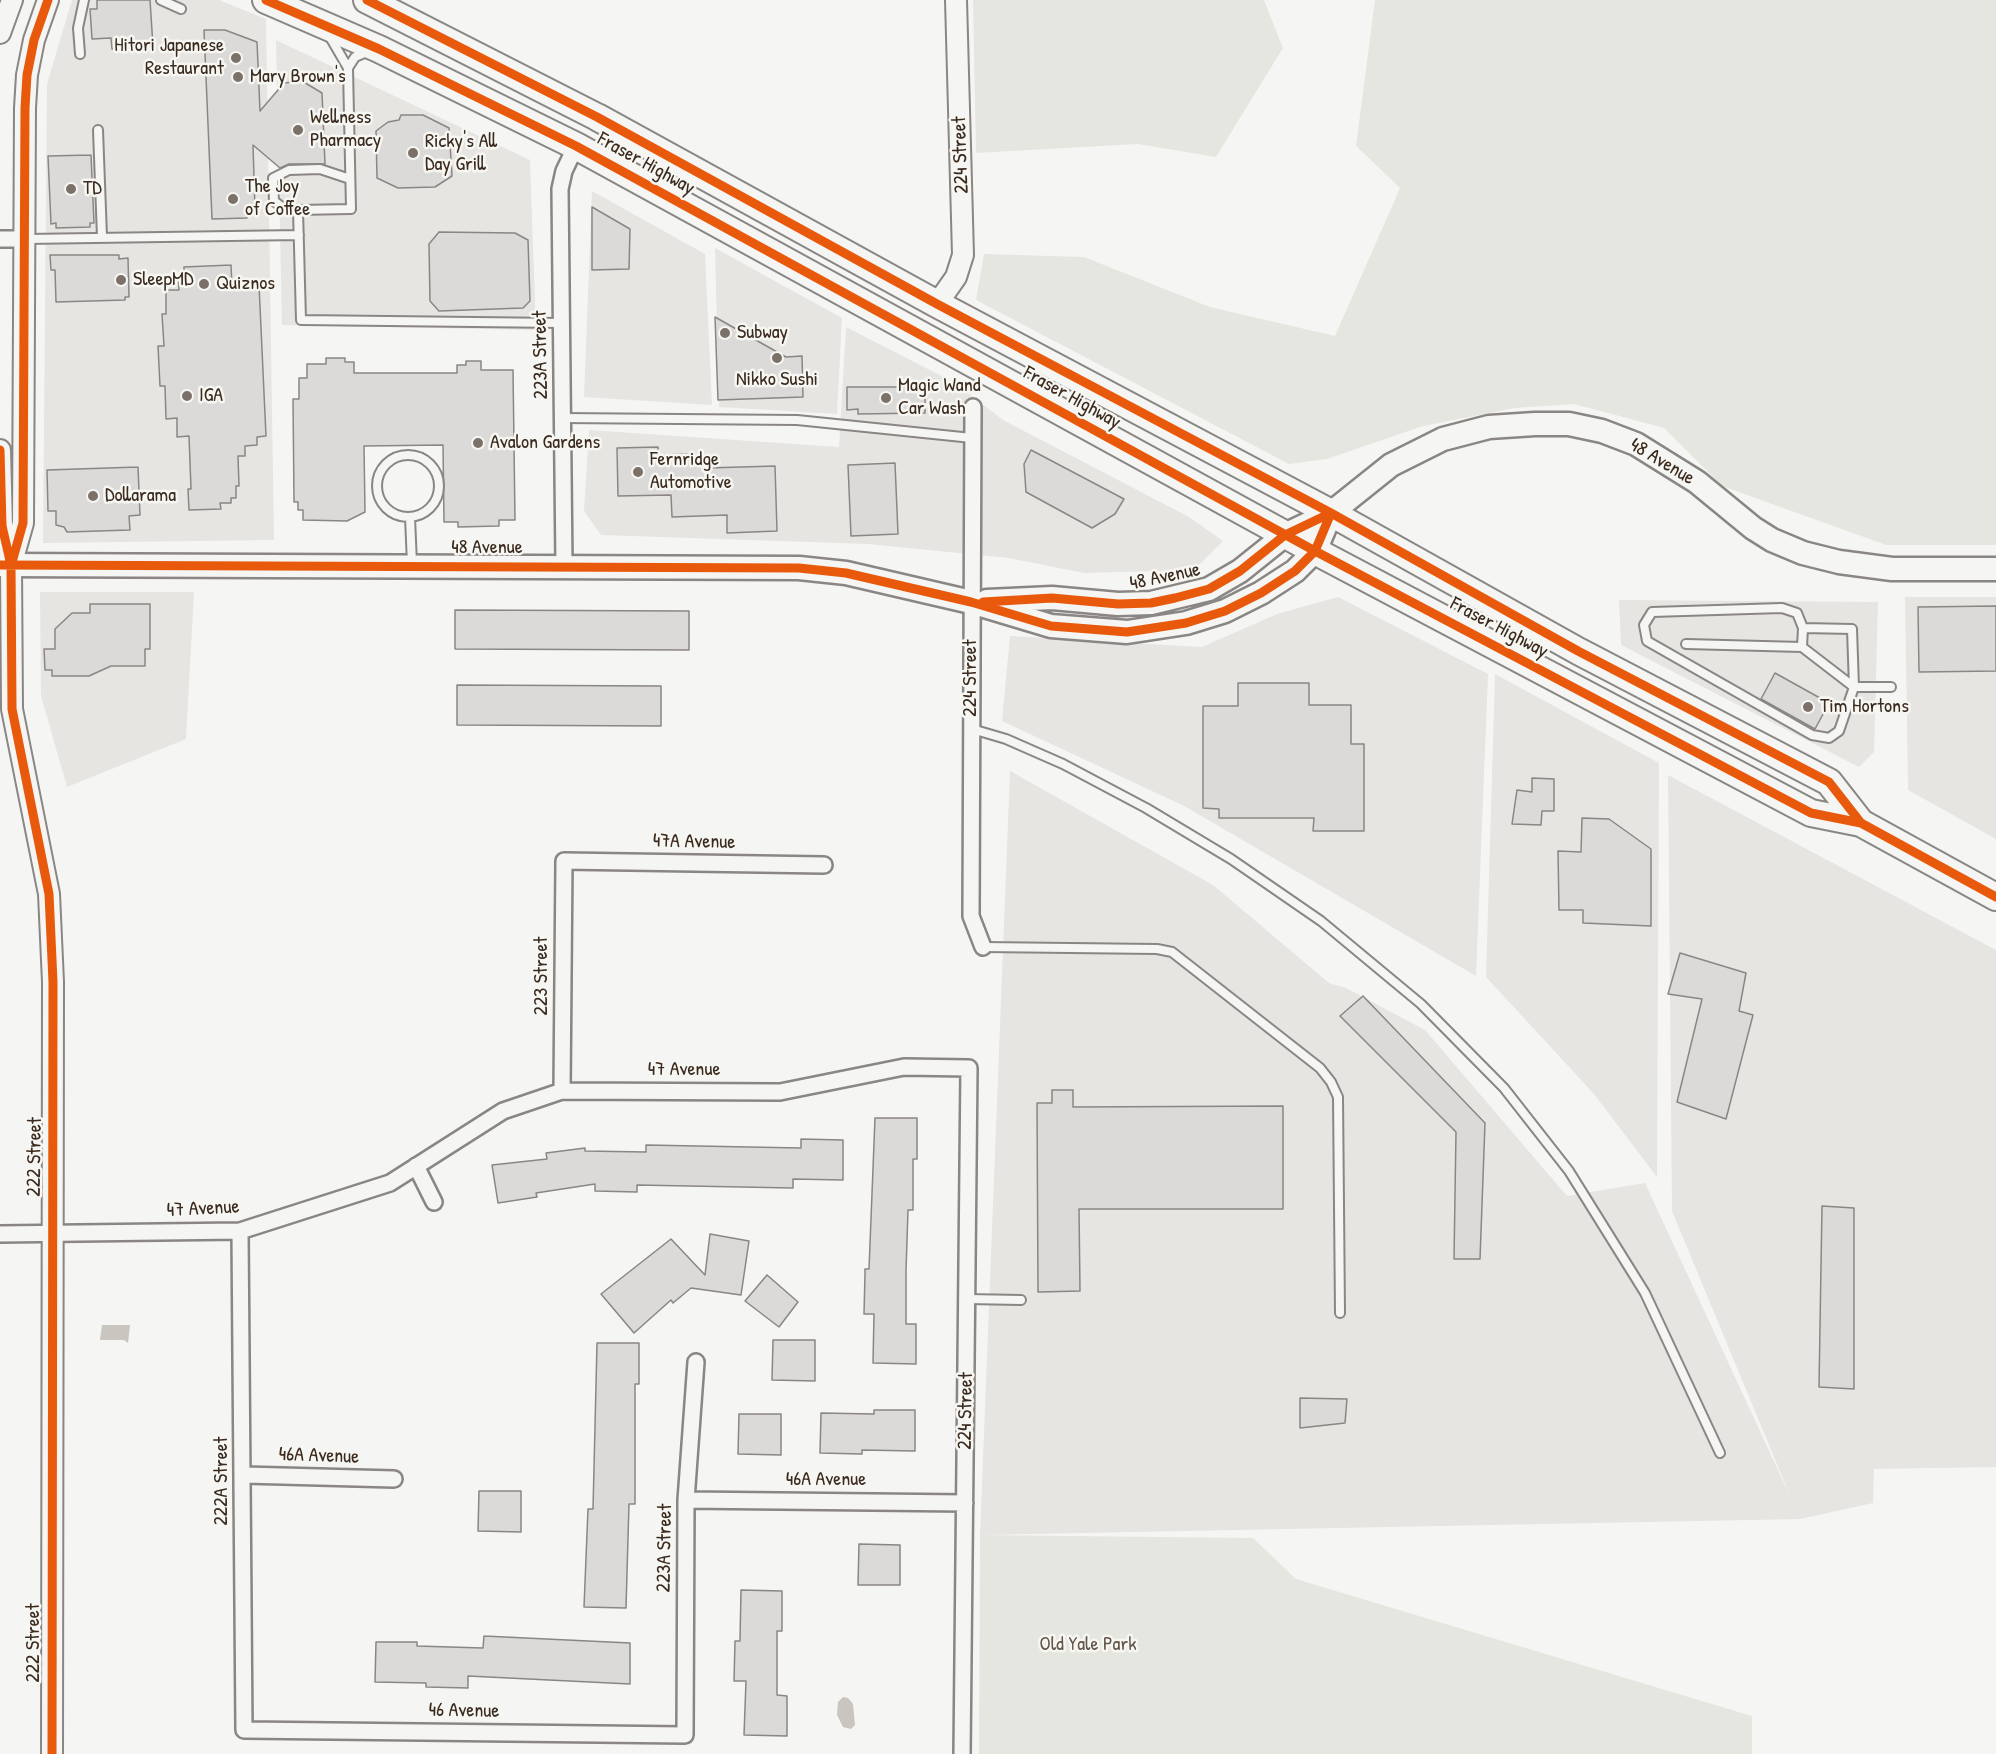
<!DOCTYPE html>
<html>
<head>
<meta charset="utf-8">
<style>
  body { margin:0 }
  canvas { display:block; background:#f5f5f3 }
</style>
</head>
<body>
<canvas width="1996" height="1754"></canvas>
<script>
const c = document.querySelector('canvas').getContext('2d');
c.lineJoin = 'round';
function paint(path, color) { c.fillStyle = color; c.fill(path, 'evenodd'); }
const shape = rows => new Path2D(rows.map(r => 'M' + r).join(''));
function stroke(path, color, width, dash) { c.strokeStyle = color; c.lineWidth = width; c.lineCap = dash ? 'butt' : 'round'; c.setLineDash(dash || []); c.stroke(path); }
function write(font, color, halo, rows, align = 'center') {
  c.font = font + ' "Patrick Hand",sans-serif'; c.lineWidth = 5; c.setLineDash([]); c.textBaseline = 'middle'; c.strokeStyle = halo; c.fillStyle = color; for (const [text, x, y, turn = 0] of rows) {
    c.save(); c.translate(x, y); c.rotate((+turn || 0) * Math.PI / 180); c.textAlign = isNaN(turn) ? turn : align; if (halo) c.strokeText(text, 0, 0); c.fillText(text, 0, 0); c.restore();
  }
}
const built = shape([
  [72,0,219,0,266,19,274,540,43,543,47,84],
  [276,40,530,160,536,330,282,325],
  [592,191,705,254,712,405,584,397],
  [715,248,842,318,837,414,719,407],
  [846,327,955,383,1003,420,1189,517,1223,541,1194,570,1084,573,1009,558,868,544,601,535,584,511,589,430,839,447],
  [40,592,194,592,186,739,67,787,41,696],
  [1338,597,1488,674,1476,976,1184,806,1002,721,1010,636,1202,647,1277,614],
  [1905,597,1996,597,1996,839,1908,790],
  [1619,600,1878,602,1874,752,1859,767,1621,645],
  [1495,674,1659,763,1657,1177,1594,1094,1486,977],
  [1010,771,1213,885,1329,983,1346,988,1425,1030,1567,1196,1645,1183,1791,1498,1672,1211,1668,775,1996,950,1996,1467,1874,1469,1873,1503,1800,1519,980,1535]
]);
const green = shape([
  [973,0,1264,0,1283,48,1216,157,1138,144,976,153],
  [1375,0,1996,0,1996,545,1886,545,1722,486,1664,428,1574,404,1515,408,1423,426,1327,459,1289,464,976,300,984,254,1084,257,1210,307,1335,336,1400,188,1356,146],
  [980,1535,1253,1538,1296,1579,1752,1716,1752,1754,979,1754]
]);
const water = shape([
  [102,1325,130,1325,128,1343,124,1340,100,1340],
  [843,1697,848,1698,853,1704,855,1725,851,1729,843,1727,837,1715,838,1702]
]);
const building = shape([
  [97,0,150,0,153,46,112,49,111,38,92,39,90,9,97,9,97,0],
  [204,30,225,30,257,42,260,111,284,83,302,81,322,93,325,164,289,164,280,168,253,145,255,209,246,209,247,218,212,219,204,30],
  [401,115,423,115,449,128,452,176,435,187,398,188,377,178,376,131,388,122,399,120,401,115],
  [91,155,94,223,90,223,90,227,56,228,56,223,51,224,48,156,91,155],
  [592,207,630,229,629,269,592,270,592,207],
  [439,232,515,233,528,240,530,301,523,308,439,311,430,301,429,244,439,232],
  [50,255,119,255,119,259,128,258,129,297,125,297,125,300,56,302,55,270,51,270,50,255],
  [231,265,232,286,259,285,266,436,257,437,257,445,245,446,245,456,238,456,239,486,236,486,236,498,231,498,231,503,220,503,221,509,189,510,188,489,191,489,189,436,177,437,177,418,166,419,165,386,160,386,158,346,164,346,162,314,166,314,166,290,179,290,178,276,184,276,184,267,231,265],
  [715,317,786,357,802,356,803,397,718,400,715,317],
  [326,358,345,358,345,362,354,362,354,373,457,373,457,365,466,365,466,361,481,361,481,370,513,370,515,520,499,520,499,526,458,527,458,522,444,522,443,445,364,446,365,512,347,521,303,520,303,510,298,510,298,502,294,502,293,399,299,399,299,378,307,378,307,364,326,364,326,358],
  [847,387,925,387,925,413,858,414,858,409,847,410,847,387],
  [658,447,658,455,693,454,693,458,707,458,707,468,775,466,777,531,727,533,727,515,672,517,671,495,618,496,617,448,658,447],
  [1031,450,1124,499,1115,514,1092,528,1026,492,1024,464,1031,450],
  [895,463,898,534,851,536,848,465,895,463],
  [138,467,140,515,129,516,130,530,67,532,64,527,56,525,56,511,48,511,47,470,138,467],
  [90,604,150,604,150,649,145,649,145,666,111,666,89,676,52,676,52,670,45,670,44,649,55,649,55,629,72,613,90,613,90,604],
  [1996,606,1996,671,1919,672,1918,607,1996,606],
  [455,610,689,611,689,650,455,649,455,610],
  [1775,673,1829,703,1815,729,1761,699,1775,673],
  [1238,683,1309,683,1309,705,1351,705,1351,744,1364,744,1364,831,1313,831,1314,818,1219,818,1219,809,1203,808,1203,706,1238,706,1238,683],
  [457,685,661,686,661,726,457,725,457,685],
  [1532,778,1554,779,1554,811,1542,811,1541,825,1512,824,1517,790,1532,792,1532,778],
  [1582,818,1609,819,1651,849,1651,926,1583,923,1583,910,1559,910,1558,851,1581,852,1582,818],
  [1680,953,1746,973,1739,1011,1753,1015,1726,1119,1677,1102,1702,999,1668,994,1680,953],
  [1363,996,1485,1123,1480,1259,1454,1259,1456,1132,1340,1016,1363,996],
  [1052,1090,1073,1090,1073,1107,1283,1106,1283,1209,1079,1209,1080,1291,1038,1292,1037,1103,1052,1103,1052,1090],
  [875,1118,917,1118,917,1159,913,1159,913,1210,908,1210,906,1271,906,1324,916,1324,916,1364,873,1363,874,1314,864,1314,865,1274,865,1269,869,1269,875,1118],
  [801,1139,843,1140,843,1180,793,1179,793,1188,637,1185,637,1192,595,1191,595,1184,536,1193,537,1197,498,1203,492,1165,547,1159,546,1153,585,1148,585,1151,646,1152,646,1145,801,1148,801,1139],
  [1822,1206,1854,1208,1854,1389,1819,1387,1822,1206],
  [710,1234,749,1241,741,1295,691,1288,673,1303,671,1300,634,1333,601,1294,671,1239,705,1275,710,1234],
  [767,1275,798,1302,779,1327,745,1301,767,1275],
  [773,1340,815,1340,815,1381,772,1380,773,1340],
  [597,1343,639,1343,639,1384,635,1384,635,1504,629,1504,626,1608,584,1607,588,1509,593,1509,597,1343],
  [1300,1398,1347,1399,1345,1423,1300,1428,1300,1398],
  [874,1410,915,1410,915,1451,862,1450,862,1454,820,1453,821,1413,874,1414,874,1410],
  [739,1414,781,1414,781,1455,738,1454,739,1414],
  [479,1491,521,1491,521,1532,478,1531,479,1491],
  [859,1544,900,1545,900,1585,858,1585,859,1544],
  [741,1590,782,1591,782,1631,777,1631,777,1695,787,1696,787,1736,744,1735,746,1681,734,1681,735,1641,740,1641,741,1590],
  [484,1636,630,1643,630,1684,468,1676,468,1688,426,1687,426,1683,375,1682,376,1642,417,1642,417,1646,483,1648,484,1636]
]);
const service = shape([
  [161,0,181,9],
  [330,37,348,68,351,209,298,210,301,320,561,323],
  [80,54,78,28,84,0],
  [348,68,355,57,369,51],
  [98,130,102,237],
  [298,210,283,208,274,201,273,178,289,170,320,169,350,179],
  [26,239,299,235],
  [562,418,797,420,972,438],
  '377 486a31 31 0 1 1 62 0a31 31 0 1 1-62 0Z',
  [410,517,412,564],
  [1803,628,1852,629,1854,687,1839,731,1829,738,1812,735,1647,641,1644,625,1652,612,1782,608,1797,613,1803,628,1802,647,1854,687,1891,687],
  [1686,644,1802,647],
  [972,729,1006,739,1063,764,1146,808,1231,859,1321,921,1421,1004,1504,1088,1569,1171,1645,1293,1720,1453],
  [983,947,1157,949,1172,952,1320,1068,1331,1082,1338,1097,1340,1313],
  [967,1299,1021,1300]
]);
const minor = shape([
  [0,239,25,239],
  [973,407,971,916,983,947],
  [564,566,560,189,564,171,576,146],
  [562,1091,564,861,824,865],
  [416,1166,434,1202],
  [240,1231,244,1730,685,1735,686,1500,696,1362],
  [0,1234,240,1231,390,1183,503,1111,562,1091,780,1092,904,1067,969,1068,962,1754],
  [244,1475,394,1479],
  [686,1500,965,1503]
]);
const tertiary = shape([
  [0,33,12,0],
  [937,304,956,277,963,255,956,0],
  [0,450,2,526,11,565,12,709,49,894,53,982,52,1754],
  [12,562,23,523,25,108,27,75,34,40,48,0]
]);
const secondary = shape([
  [0,565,799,568,846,573,971,602,1051,626,1127,632,1186,623,1225,611,1261,593,1295,571,1315,551,1331,513],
  [987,601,1052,598,1118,604,1151,603,1209,589,1240,571,1285,535,1331,513,1391,465,1443,439,1489,427,1535,424,1569,424,1602,431,1636,444,1697,482,1753,528,1772,540,1803,553,1839,562,1892,569,1996,569]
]);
const primary = shape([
  [266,0,379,49,576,146,1315,551,1811,813,1861,823,1996,897],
  [367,0,597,117,937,304,1331,513,1578,651,1829,782,1861,823]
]);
const cycleway = shape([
  [266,0,379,49,576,146,1315,551,1811,813,1861,823,1996,897],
  [367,0,597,117,937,304,1331,513,1578,651,1829,782,1861,823],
  [0,450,2,526,11,565,12,709,49,894,53,982,52,1754],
  [12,562,23,523,25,108,27,75,34,40,48,0],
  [0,565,799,568,846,573,971,602,1051,626,1127,632,1186,623,1225,611,1261,593,1295,571,1315,551,1331,513],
  [983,602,1052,598,1118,604,1151,603,1175,598,1209,589,1240,571,1285,535,1331,513]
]);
const markers = [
  [236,58,6,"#7c7169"],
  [238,77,6,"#7c7169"],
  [298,130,6,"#7c7169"],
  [413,153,6,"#7c7169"],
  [71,189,6,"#7c7169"],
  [233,199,6,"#7c7169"],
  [121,280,6,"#7c7169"],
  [204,284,6,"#7c7169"],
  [725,333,6,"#7c7169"],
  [777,358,6,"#7c7169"],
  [187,396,6,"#7c7169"],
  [886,398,6,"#7c7169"],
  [478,443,6,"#7c7169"],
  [638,472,6,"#7c7169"],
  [93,496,6,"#7c7169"],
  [1808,707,6,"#7c7169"]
];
const poiNames = [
  ["Hitori Japanese",224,46,"right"],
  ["Restaurant",224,69,"right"],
  ["Mary Brown's",250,77],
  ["Wellness",310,118],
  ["Pharmacy",310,141],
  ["Ricky's All",425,142],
  ["Day Grill",425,165],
  ["The Joy",245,187],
  ["of Coffee",245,210],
  ["TD",83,189],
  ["SleepMD",133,280],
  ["Quiznos",216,284],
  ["Subway",737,333],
  ["Nikko Sushi",777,380,"center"],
  ["Magic Wand",898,386],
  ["Car Wash",898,409],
  ["IGA",199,396],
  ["Avalon Gardens",490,443],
  ["Fernridge",650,460],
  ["Automotive",650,483],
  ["Dollarama",105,496],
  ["Tim Hortons",1820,707]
];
const streetNames = [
  ["224 Street",961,155,-92],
  ["Fraser Highway",646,164,29],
  ["223A Street",541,355,-91],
  ["Fraser Highway",1072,398,29],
  ["48 Avenue",1662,462,31],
  ["48 Avenue",487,548],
  ["48 Avenue",1165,577,-12],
  ["Fraser Highway",1499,628,28],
  ["224 Street",971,678,-90],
  ["47A Avenue",694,842,1],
  ["223 Street",542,976,-90],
  ["47 Avenue",684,1070],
  ["222 Street",35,1157,-89],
  ["47 Avenue",203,1209,-3],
  ["224 Street",966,1411,-89],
  ["46A Avenue",319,1456,2],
  ["46A Avenue",826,1480],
  ["222A Street",222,1481,-90],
  ["223A Street",665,1548,-89],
  ["222 Street",34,1643,-90],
  ["46 Avenue",464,1711,1]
];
const parkNames = [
  ["Old Yale Park",1088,1645]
];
paint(built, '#e7e5e2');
paint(green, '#e6e6e1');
paint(water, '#c9c5bf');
paint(building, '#dbdad8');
stroke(building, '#8a8683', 1.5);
stroke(service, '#8a8683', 12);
stroke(minor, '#8a8683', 20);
stroke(tertiary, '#8a8683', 24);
stroke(secondary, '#8a8683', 27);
stroke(primary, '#8a8683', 30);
stroke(service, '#f5f5f3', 8);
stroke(minor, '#f5f5f3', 15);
stroke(tertiary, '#f5f5f3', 20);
stroke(secondary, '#f5f5f3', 22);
stroke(primary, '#f5f5f3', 26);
stroke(cycleway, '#e8590c', 9);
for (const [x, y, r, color] of markers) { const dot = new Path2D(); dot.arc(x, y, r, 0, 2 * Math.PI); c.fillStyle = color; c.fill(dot); stroke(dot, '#f6f6f2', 2); }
write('20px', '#3b2a1e', '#f6f6f2', poiNames, 'left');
write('20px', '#3b2a1e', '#f6f6f2', streetNames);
write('20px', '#63564b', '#f6f6f2', parkNames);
</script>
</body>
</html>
